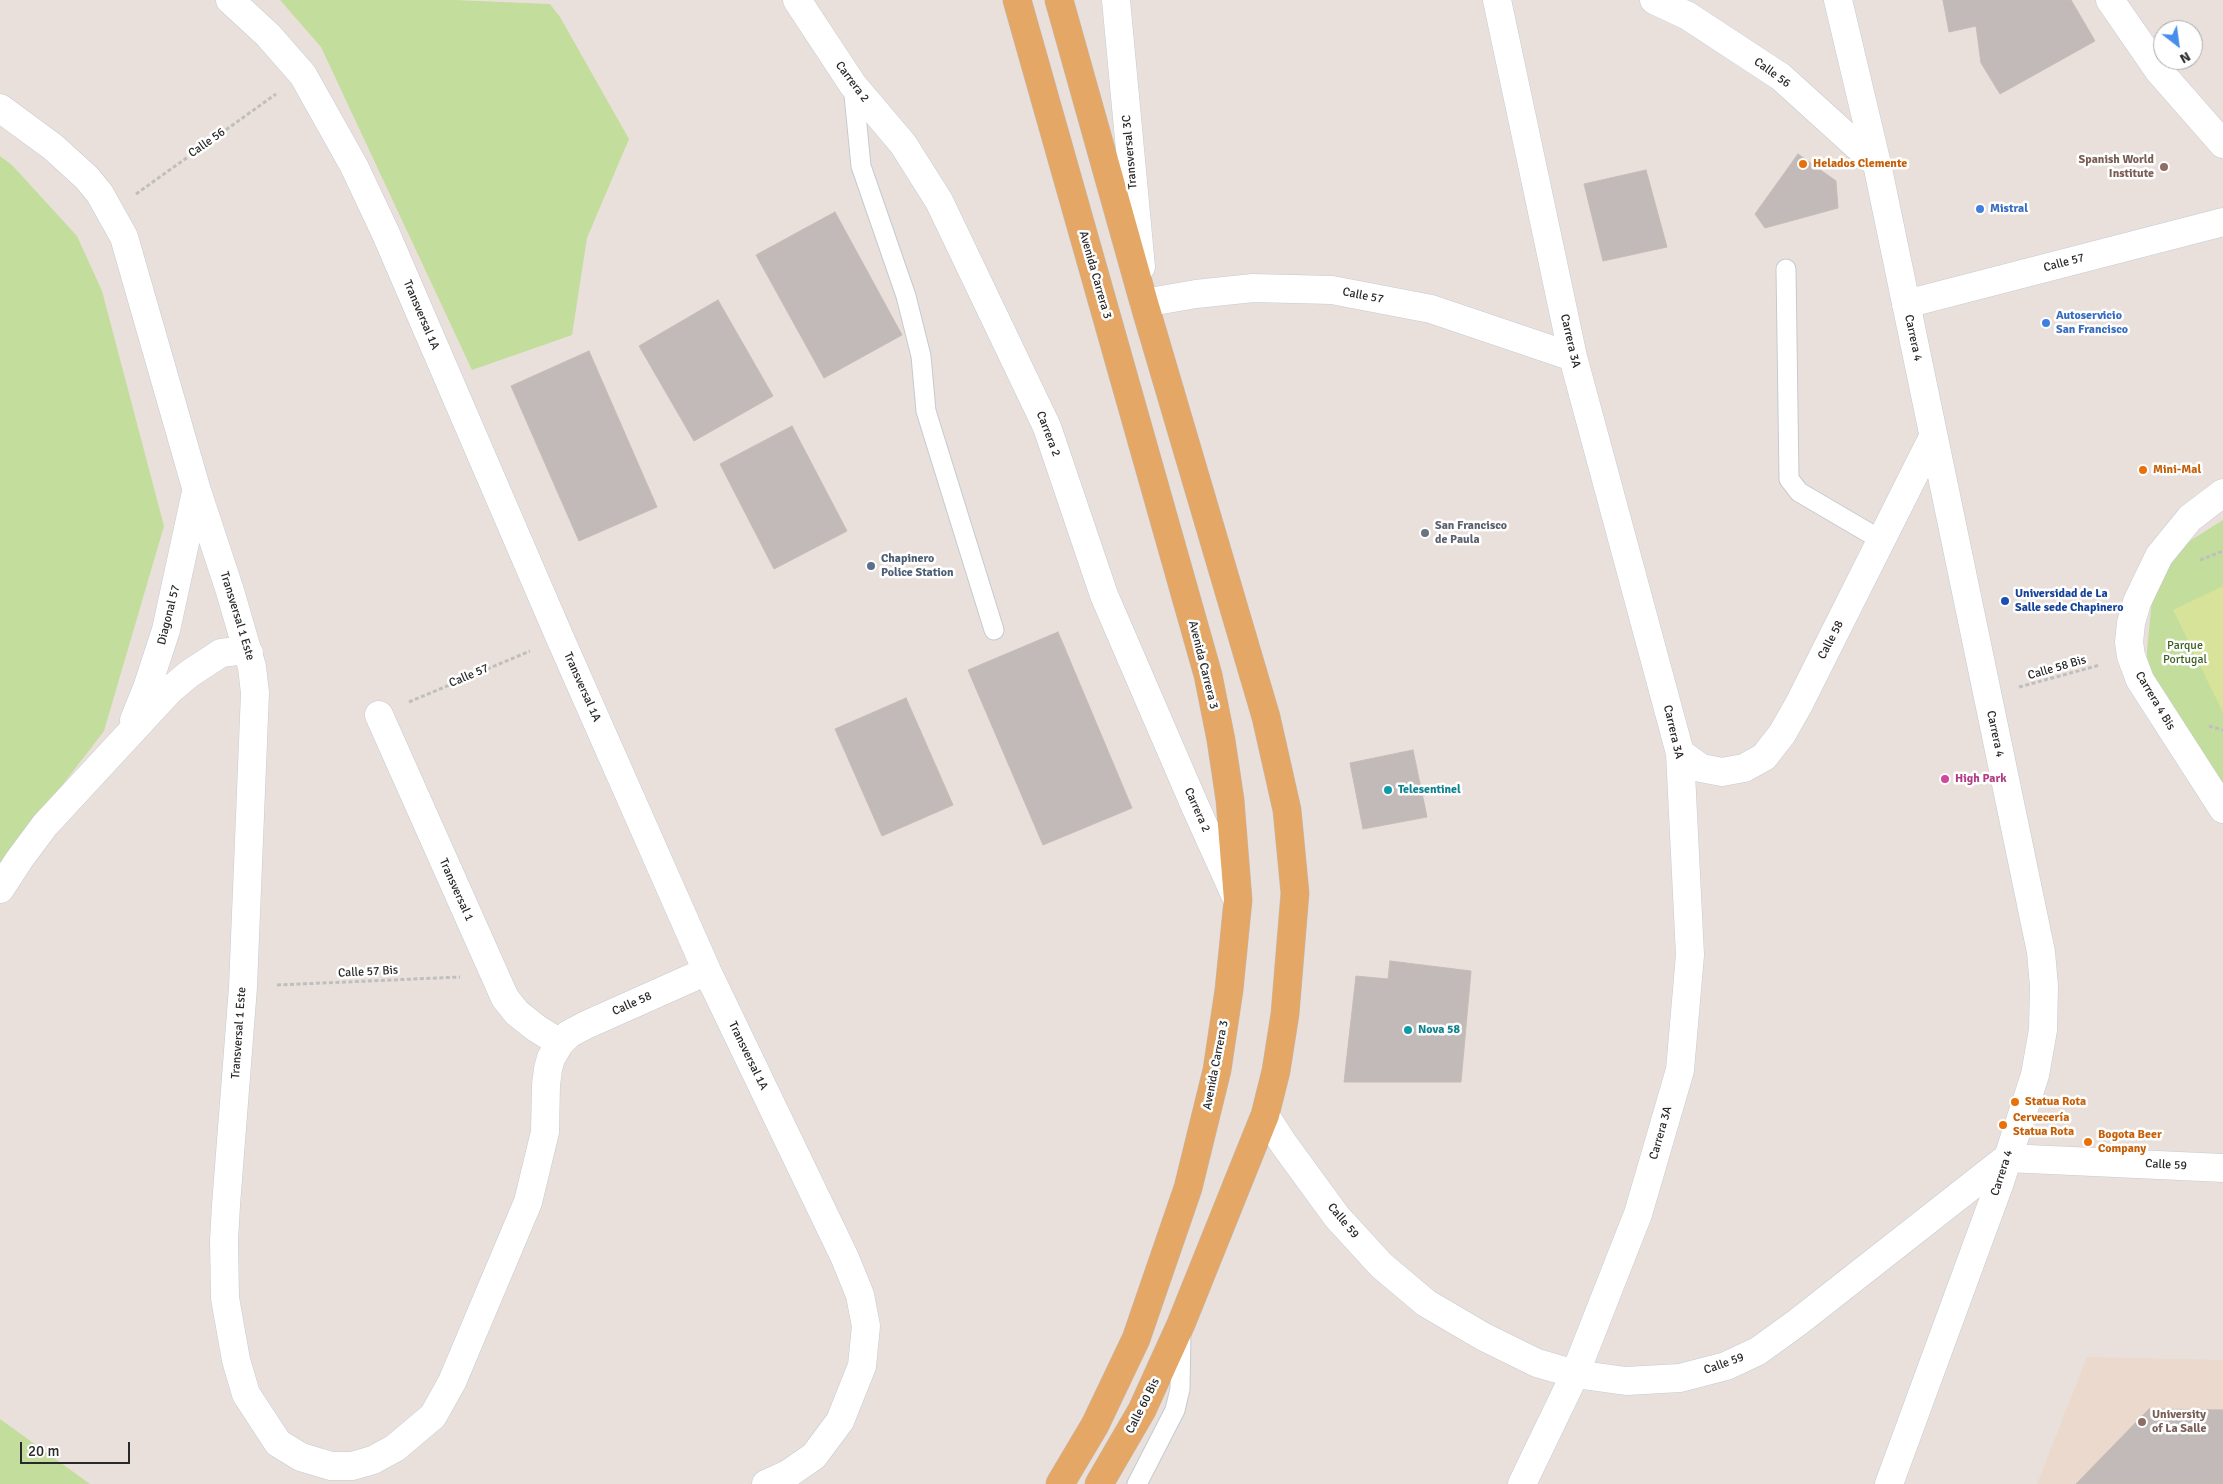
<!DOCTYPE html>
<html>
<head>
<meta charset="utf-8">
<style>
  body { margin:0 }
  #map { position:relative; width:2223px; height:1484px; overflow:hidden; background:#eae0db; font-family:Signika,sans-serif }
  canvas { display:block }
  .north { position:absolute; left:2153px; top:20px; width:50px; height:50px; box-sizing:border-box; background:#fff; border:1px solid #a9a9a9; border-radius:50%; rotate:150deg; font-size:14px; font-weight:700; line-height:20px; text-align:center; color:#292929 }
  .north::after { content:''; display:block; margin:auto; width:18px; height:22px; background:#478eeb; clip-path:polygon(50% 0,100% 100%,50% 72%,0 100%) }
  .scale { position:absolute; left:20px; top:1442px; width:110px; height:22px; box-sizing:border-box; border:2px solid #292929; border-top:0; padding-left:6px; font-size:15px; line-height:18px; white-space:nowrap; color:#292929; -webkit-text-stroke:4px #fff; paint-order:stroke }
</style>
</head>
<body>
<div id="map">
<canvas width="2223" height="1484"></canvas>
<div class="north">N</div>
<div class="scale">20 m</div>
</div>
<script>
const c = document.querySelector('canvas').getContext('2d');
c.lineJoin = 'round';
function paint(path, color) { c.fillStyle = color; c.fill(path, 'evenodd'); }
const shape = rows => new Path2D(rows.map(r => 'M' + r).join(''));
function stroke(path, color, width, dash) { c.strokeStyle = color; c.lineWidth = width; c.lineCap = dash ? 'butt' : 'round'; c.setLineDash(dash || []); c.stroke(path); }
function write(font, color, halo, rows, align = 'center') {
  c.font = font + ' Signika,sans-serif'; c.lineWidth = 5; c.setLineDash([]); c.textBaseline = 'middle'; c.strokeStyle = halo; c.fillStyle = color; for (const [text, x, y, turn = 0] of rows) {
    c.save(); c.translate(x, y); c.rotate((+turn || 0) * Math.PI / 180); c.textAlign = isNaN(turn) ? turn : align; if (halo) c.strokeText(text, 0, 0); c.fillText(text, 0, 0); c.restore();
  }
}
const education = shape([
  [2087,1357,2223,1360,2223,1484,2037,1484]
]);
const green = shape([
  [280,0,455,0,550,4,560,17,629,139,587,238,572,335,472,370,321,47],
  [0,156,12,165,77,236,102,291,164,526,104,731,0,866],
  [2223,520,2223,785,2152,676,2147,661,2147,650,2152,600,2169,563,2188,542],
  [0,1419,90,1484,0,1484]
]);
const pitch = shape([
  [2223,586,2223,713,2173,610]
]);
const building = shape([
  [1943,0,2071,0,2095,41,2000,94,1981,63,1976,26,1949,32,1943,0],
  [1798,154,1836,181,1838,208,1765,228,1755,214,1798,154],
  [1646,170,1667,247,1603,261,1584,184,1646,170],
  [835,212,902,335,824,378,756,255,835,212],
  [718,300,773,396,694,441,639,346,718,300],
  [589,351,657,507,579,541,511,386,589,351],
  [792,426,847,531,774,569,720,464,792,426],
  [1058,632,1132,808,1043,845,968,670,1058,632],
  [906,698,953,805,882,836,835,729,906,698],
  [1413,750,1427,817,1363,829,1350,763,1413,750],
  [1390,961,1471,971,1461,1082,1344,1082,1356,976,1388,979,1390,961],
  [2149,1409,2223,1410,2223,1484,2076,1484,2149,1409]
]);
const path = shape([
  [136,194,276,94],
  [2200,560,2223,551],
  [2019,687,2100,665],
  [409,702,530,651],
  [2209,726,2223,730],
  [277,985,460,977]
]);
const service = shape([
  [853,85,861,166,906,296,921,356,926,411,994,630],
  [1786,269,1789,479,1799,492,1881,540],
  [1137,1484,1175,1410,1180,1389,1181,1332]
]);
const minor = shape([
  [230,0,268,35,303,75,354,166,386,234,560,638,707,971,845,1258,860,1295,866,1326,862,1366,840,1421,814,1456,788,1474,766,1484],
  [797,0,853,85,903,144,939,201,1047,427,1104,595,1195,806,1237,899],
  [1497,0,1573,357,1680,753,1690,955,1680,1070,1638,1214,1575,1374,1522,1484],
  [1654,0,1688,16,1781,77,1877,164],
  [2110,0,2159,71,2223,144],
  [0,108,53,147,87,178,100,194,124,237,197,491,230,591,252,667,255,693,243,987,226,1205,224,1241,225,1298,236,1360,246,1394,278,1443,301,1457,331,1466,352,1466,373,1460,395,1448,433,1416,452,1382,528,1202,545,1132,546,1085,548,1069,551,1058,560,1043,569,1034,586,1025,707,971],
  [1144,303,1196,294,1253,288,1332,290,1431,309,1573,357],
  [1906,304,2223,222],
  [2223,493,2190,518,2159,556,2137,602,2131,623,2129,642,2131,656,2140,680,2223,809],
  [379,715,505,998,517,1013,536,1028,560,1043],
  [134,720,147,688,166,630,196,492],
  [1680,753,1701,768,1722,772,1744,768,1764,757,1782,734,1799,704,1933,437],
  [0,889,19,860,45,825,170,690,189,674,221,653,237,651,249,653],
  [1265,1115,1283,1143,1337,1217,1381,1265,1426,1303,1484,1337,1537,1363,1575,1374,1626,1381,1680,1378,1726,1366,1758,1351,1798,1322,2007,1158,2223,1168]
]);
const tertiary = shape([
  [1116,0,1141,267],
  [1838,0,1877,164,2041,952,2044,986,2043,1030,2035,1075,1999,1185,1889,1484]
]);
const primary = shape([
  [1017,0,1208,675,1221,740,1230,800,1238,900,1229,990,1217,1070,1188,1188,1136,1339,1095,1425,1060,1484],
  [1059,0,1144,303,1266,717,1287,810,1295,893,1285,1014,1276,1071,1265,1115,1181,1324,1142,1410,1099,1484]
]);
const markers = [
  [1803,164,5,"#e8710a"],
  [2164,167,5,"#8d6e63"],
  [1980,209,5,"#3f7fe0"],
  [2046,323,5,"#3f7fe0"],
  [2143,470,5,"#e8710a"],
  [1425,533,5,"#6b7280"],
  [871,566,5,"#5c6f8a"],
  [2005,601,5,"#1a4fb4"],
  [1945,779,5,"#d1479c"],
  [1388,790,5,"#0f9aa8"],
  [1408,1030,5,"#0f9aa8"],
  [2015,1102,5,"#e8710a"],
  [2003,1125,5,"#e8710a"],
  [2088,1142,5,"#e8710a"],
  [2142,1422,5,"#8d6e63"]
];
const streetNames = [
  ["Calle 56",1772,73,36],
  ["Carrera 2",852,82,53],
  ["Calle 56",207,143,-35],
  ["Transversal 3C",1130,152,-95],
  ["Calle 57",2064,263,-15],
  ["Avenida Carrera 3",1095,275,74],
  ["Calle 57",1363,296,11],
  ["Transversal 1A",421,315,67],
  ["Carrera 4",1913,338,78],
  ["Carrera 3A",1570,341,77],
  ["Carrera 2",1048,434,69],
  ["Diagonal 57",169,615,-76],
  ["Transversal 1 Este",237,616,73],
  ["Calle 58",1831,640,-63],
  ["Avenida Carrera 3",1203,665,76],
  ["Calle 58 Bis",2057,668,-16],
  ["Calle 57",469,676,-23],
  ["Transversal 1A",582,687,66],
  ["Carrera 4 Bis",2155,701,59],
  ["Carrera 3A",1673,732,77],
  ["Carrera 4",1995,734,78],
  ["Carrera 2",1197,810,66],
  ["Transversal 1",456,890,66],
  ["Calle 57 Bis",368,972,-3],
  ["Calle 58",632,1004,-24],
  ["Transversal 1 Este",239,1033,-86],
  ["Transversal 1A",748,1056,64],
  ["Avenida Carrera 3",1216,1065,-79],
  ["Carrera 3A",1661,1133,-74],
  ["Calle 59",2166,1165,3],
  ["Carrera 4",2002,1173,-72],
  ["Calle 59",1343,1221,50],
  ["Calle 59",1724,1364,-20],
  ["Calle 60 Bis",1143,1406,-63]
];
const educationNames = [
  ["Spanish World",2154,160],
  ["Institute",2154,174],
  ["University",2152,1415,"left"],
  ["of La Salle",2152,1429,"left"]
];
const foodNames = [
  ["Helados Clemente",1813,164],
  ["Mini-Mal",2153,470],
  ["Statua Rota",2025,1102],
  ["Cervecería",2013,1118],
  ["Statua Rota",2013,1132],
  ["Bogota Beer",2098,1135],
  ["Company",2098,1149]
];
const shopNames = [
  ["Mistral",1990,209],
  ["Autoservicio",2056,316],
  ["San Francisco",2056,330]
];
const worshipNames = [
  ["San Francisco",1435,526],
  ["de Paula",1435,540]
];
const serviceNames = [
  ["Chapinero",881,559],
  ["Police Station",881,573]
];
const transitNames = [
  ["Universidad de La",2015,594],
  ["Salle sede Chapinero",2015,608]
];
const parkNames = [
  ["Parque",2185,646],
  ["Portugal",2185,660]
];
const hotelNames = [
  ["High Park",1955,779]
];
const cultureNames = [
  ["Telesentinel",1398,790],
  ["Nova 58",1418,1030]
];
paint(education, '#ead9cc');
paint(green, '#c2dd9c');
paint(pitch, '#d6e398');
paint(building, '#c2bab8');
stroke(building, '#c5bcb5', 1);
stroke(service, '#c4cad1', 21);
stroke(minor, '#c4cad1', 29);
stroke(tertiary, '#c4cad1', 29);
stroke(primary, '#bfbfbf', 29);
stroke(path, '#bfbfbf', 3, [4, 2.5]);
stroke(service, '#fff', 19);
stroke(minor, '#fff', 28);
stroke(tertiary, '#fff', 28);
stroke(primary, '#e5a765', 28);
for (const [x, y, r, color] of markers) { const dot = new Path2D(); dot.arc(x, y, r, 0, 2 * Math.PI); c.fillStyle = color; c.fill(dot); stroke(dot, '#fff', 2); }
write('12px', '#292929', '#fff', streetNames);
write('bold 12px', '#785e54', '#fff', educationNames, 'right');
write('bold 12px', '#c56008', '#fff', foodNames, 'left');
write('bold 12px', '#366cbe', '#fff', shopNames, 'left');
write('bold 12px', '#5b616d', '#fff', worshipNames, 'left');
write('bold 12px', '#4e5e75', '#fff', serviceNames, 'left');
write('bold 12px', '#164399', '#fff', transitNames, 'left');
write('12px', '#3c5f1f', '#fff', parkNames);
write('bold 12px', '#b23c85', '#fff', hotelNames, 'left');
write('bold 12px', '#0d838f', '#fff', cultureNames, 'left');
</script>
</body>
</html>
